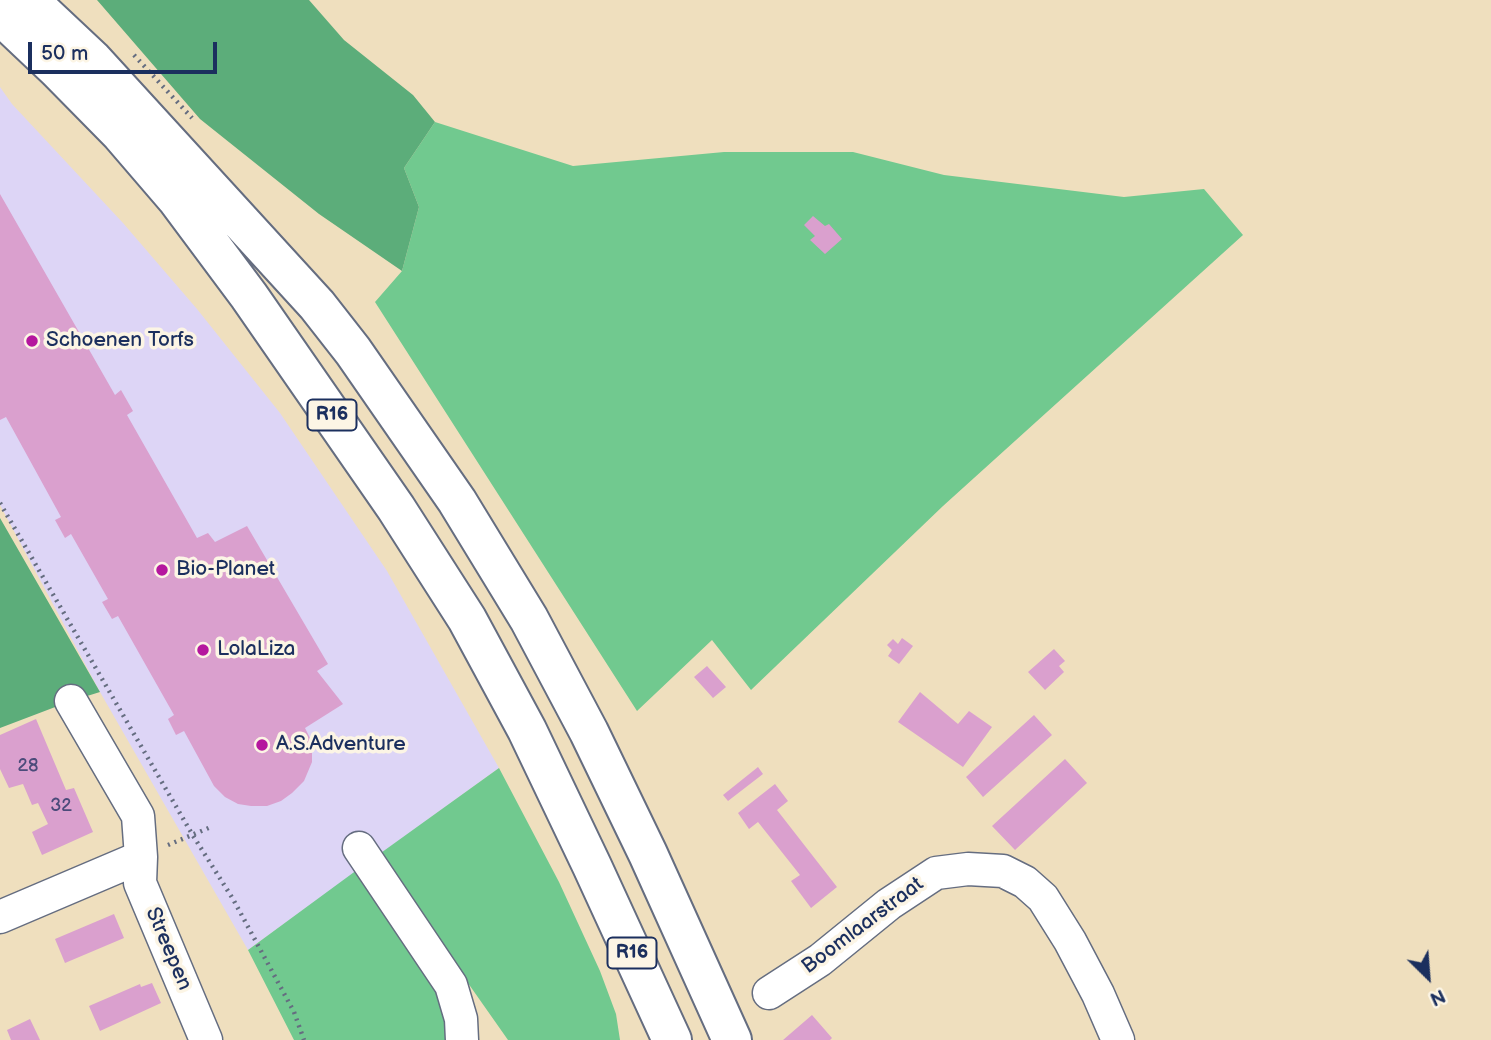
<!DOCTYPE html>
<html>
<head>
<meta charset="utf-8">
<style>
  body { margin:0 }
  #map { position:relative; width:1491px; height:1040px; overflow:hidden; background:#efdfbe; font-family:"Balsamiq Sans",sans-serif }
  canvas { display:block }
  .north { position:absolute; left:1393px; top:942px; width:70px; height:70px; -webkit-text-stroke:5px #fcf5e5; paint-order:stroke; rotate:155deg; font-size:19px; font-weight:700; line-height:28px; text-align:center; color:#1b2f5e }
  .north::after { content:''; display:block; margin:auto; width:24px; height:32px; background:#1b2f5e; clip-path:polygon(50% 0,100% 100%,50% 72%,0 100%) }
  .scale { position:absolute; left:28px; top:42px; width:189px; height:32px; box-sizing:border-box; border:4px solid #1b2f5e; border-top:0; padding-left:9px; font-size:21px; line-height:24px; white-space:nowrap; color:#1b2f5e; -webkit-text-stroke:5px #fcf5e5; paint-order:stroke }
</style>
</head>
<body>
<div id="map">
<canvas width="1491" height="1040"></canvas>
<div class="north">N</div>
<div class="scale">50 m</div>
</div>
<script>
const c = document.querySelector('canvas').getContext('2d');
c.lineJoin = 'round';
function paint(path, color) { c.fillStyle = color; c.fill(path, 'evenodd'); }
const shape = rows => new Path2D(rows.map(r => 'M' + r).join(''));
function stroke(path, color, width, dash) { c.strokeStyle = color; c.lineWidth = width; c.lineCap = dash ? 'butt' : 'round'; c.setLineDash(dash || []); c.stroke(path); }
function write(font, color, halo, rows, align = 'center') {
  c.font = font + ' "Balsamiq Sans",sans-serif'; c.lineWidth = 7; c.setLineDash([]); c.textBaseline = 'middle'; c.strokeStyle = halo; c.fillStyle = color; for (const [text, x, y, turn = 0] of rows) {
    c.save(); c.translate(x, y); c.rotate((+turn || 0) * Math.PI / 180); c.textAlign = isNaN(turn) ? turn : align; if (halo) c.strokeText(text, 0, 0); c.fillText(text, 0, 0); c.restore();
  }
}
const built = shape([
  [0,87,12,104,123,223,197,309,280,413,387,571,499,768,248,950,100,692,0,505]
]);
const green = shape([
  [435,122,573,166,724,152,853,152,944,175,1124,197,1204,189,1243,235,943,506,751,690,712,640,637,711,375,302,402,271,419,207,404,168],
  [499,768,559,882,600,971,616,1014,620,1040,508,1040,378,855],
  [361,867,439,982,451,1040,294,1040,248,950]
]);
const forest = shape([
  [97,0,309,0,344,40,413,95,435,122,404,168,419,207,402,271,319,214,200,119],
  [0,518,100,692,71,701,0,728]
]);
const building = shape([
  [0,194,115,395,121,390,133,411,127,415,197,538,208,533,215,542,247,526,328,664,317,671,343,704,305,728,312,742,312,762,304,781,292,793,281,801,267,806,251,806,238,804,225,797,214,786,184,731,176,735,168,719,174,715,118,616,112,619,102,602,108,599,71,534,65,538,55,520,61,517,6,417,0,420],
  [813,216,825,226,829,224,842,239,825,254,810,240,815,236,804,225],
  [902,638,913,646,899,664,888,656,892,650,887,645,893,639,898,644],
  [1054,649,1065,661,1059,666,1064,672,1045,690,1028,672],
  [707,666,726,687,713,698,694,677],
  [920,692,958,724,969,711,992,727,963,767,898,722],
  [1034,715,1052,735,983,797,966,777],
  [36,719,66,790,74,788,93,832,42,855,32,832,48,824,38,803,32,805,23,784,9,788,0,769,0,735],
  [1065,759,1087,783,1015,850,992,826],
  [758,767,763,774,728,801,723,795],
  [775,784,788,801,777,810,837,887,811,908,791,881,800,875,758,822,749,829,738,813],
  [114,914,124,938,65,963,55,939],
  [152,983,161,1003,100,1031,89,1006,140,984,141,987],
  [812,1015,832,1038,830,1040,783,1040],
  [30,1019,40,1040,11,1040,7,1030]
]);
const path = shape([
  [134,55,192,118],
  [0,503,192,834,233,899,294,1012,304,1040],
  [168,845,211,827]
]);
const minor = shape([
  [359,848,451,985,461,1019,462,1040],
  [141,857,140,883,206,1040],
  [0,917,141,857,138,816,71,701],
  [769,993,820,960,889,904,936,873,968,869,1003,871,1025,882,1043,898,1070,941,1098,994,1118,1040]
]);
const highway = shape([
  [29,0,92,59,317,305,353,351,457,501,529,619,589,732,648,854,732,1040],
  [0,15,57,69,121,134,176,198,249,296,396,508,467,619,527,730,592,866,672,1040]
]);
const markers = [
  [32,341,7,"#b5179e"],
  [162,570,7,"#b5179e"],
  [203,650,7,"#b5179e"],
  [262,745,7,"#b5179e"]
];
const numberNames = [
  ["28",28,766],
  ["32",61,806]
];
const shields = [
  [332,415,49],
  [632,953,49]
];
const shieldNames = [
  ["R16",332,415],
  ["R16",632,953]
];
const poiNames = [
  ["Schoenen Torfs",46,341],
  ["Bio-Planet",176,570],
  ["LolaLiza",217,650],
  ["A.S.Adventure",276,745]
];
const streetNames = [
  ["Boomlaarstraat",863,926,-37],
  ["Streepen",168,949,67]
];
paint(built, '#ddd5f6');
paint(green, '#71c98f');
paint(forest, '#5cad7a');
paint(building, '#daa0ce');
stroke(minor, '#656d80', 35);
stroke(highway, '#656d80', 42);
stroke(path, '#656d80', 4.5, [2, 5]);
stroke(minor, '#fff', 32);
stroke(highway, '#fff', 38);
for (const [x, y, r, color] of markers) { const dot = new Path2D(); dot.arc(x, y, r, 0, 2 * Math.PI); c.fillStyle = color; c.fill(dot); stroke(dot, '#fcf5e5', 2.5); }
write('18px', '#4b4b7a', null, numberNames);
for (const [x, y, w] of shields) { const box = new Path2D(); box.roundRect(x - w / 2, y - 15.5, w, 31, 5); c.fillStyle = '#fcf5e5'; c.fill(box); stroke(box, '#1b2f5e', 2); }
write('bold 19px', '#1b2f5e', null, shieldNames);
write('21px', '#1b2f5e', '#fcf5e5', poiNames, 'left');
write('21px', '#1b2f5e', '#fcf5e5', streetNames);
</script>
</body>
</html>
